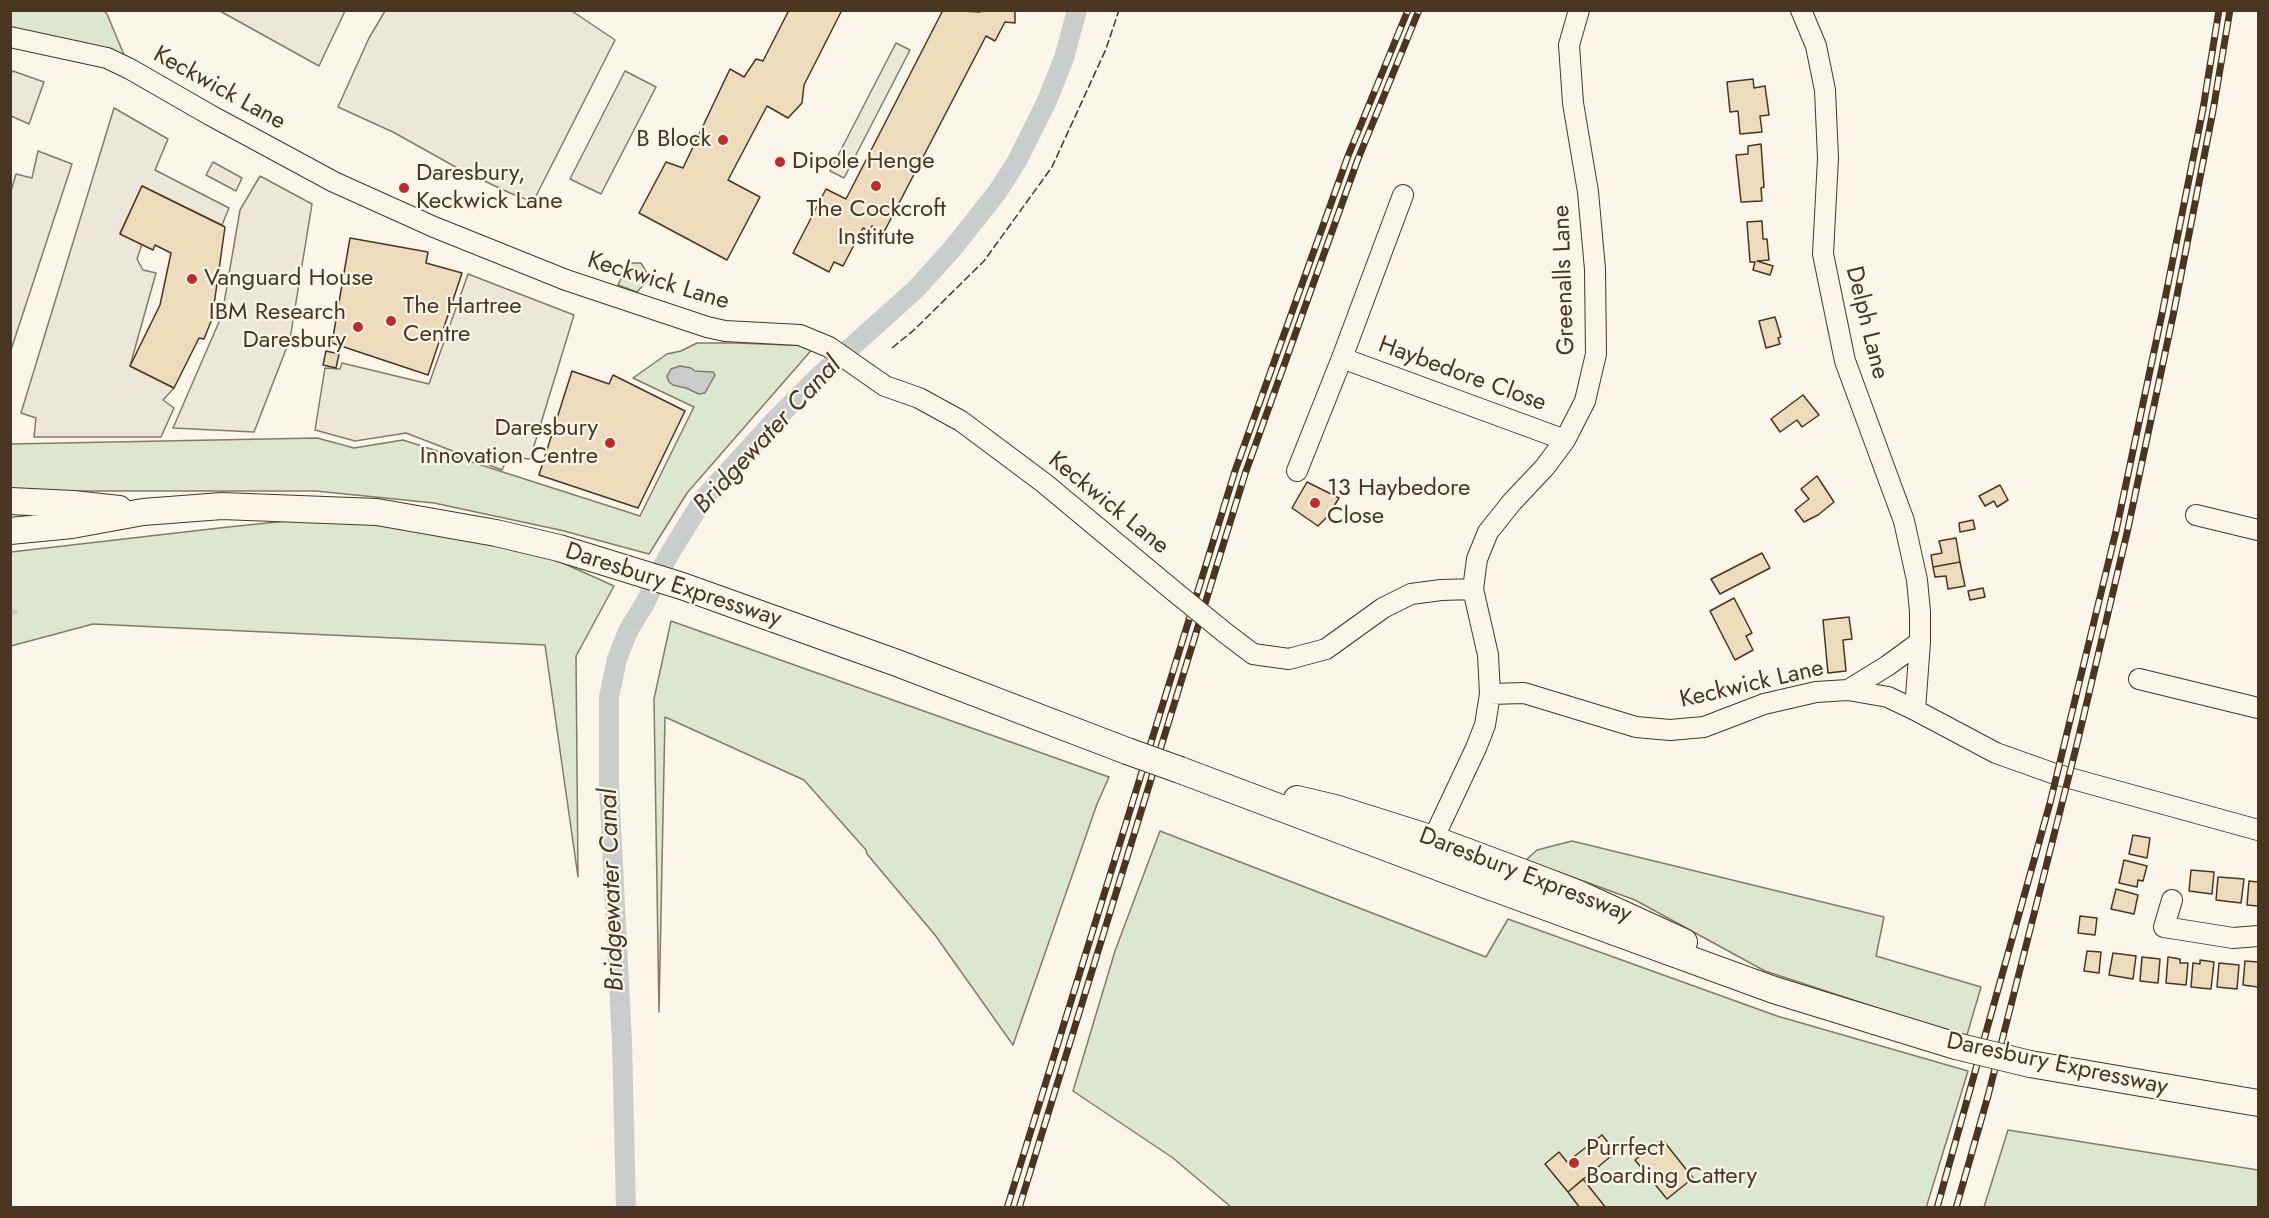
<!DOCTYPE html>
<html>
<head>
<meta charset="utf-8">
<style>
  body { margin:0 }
  #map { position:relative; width:2269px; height:1218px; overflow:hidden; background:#fbf6e9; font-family:Jost,sans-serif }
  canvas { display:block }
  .frame { position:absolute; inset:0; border:12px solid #4a3520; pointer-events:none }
</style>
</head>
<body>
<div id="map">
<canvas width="2269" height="1218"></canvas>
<div class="frame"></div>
</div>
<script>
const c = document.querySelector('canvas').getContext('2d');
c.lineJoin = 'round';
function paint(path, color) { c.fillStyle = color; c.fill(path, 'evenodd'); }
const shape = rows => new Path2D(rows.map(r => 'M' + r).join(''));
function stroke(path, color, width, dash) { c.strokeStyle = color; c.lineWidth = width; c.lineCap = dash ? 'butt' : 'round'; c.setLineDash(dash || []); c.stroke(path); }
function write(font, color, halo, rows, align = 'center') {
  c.font = font + ' Jost,sans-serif'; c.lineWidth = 4.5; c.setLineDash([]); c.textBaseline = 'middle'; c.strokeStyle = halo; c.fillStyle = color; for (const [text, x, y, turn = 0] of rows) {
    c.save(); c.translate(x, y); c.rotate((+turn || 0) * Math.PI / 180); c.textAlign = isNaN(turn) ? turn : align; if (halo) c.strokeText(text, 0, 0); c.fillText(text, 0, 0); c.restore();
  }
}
const green = shape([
  [11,11,104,11,107,14,130,69,11,37,11,11],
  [629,263,641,263,650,278,637,292,618,285,629,263],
  [697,343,735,343,815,346,687,493,649,554,560,530,434,503,316,491,11,491,10,444,317,438,354,448,403,440,640,516,694,407,633,378,667,354,681,351,697,343],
  [377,512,496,533,614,586,576,656,578,877,545,645,93,624,11,646,11,552,228,527,377,512],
  [671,621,1109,777,1097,804,1013,1045,935,935,867,854,866,850,804,780,665,717,659,1012,654,699,671,621],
  [1160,831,1486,957,1508,919,1777,1016,1968,1071,1926,1208,1231,1207,1173,1158,1073,1091,1115,951,1160,831],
  [1572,841,1884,917,1876,956,1981,987,1967,1035,1932,1026,1765,971,1635,900,1526,860,1537,850,1572,841],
  [2008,1130,2258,1170,2258,1207,1984,1207,2008,1130]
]);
const parking = shape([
  [220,11,345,11,319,66,220,11],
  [385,11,572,11,615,40,533,202,510,193,461,170,393,132,338,107,369,38,385,11],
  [896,43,910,50,844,178,830,171,896,43],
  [13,71,44,82,29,124,11,116,11,73,13,71],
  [625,71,656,87,601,194,570,179,625,71],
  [114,108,168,139,155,170,229,208,222,225,142,186,120,233,142,244,137,259,143,270,156,273,130,366,174,388,163,400,174,408,161,437,34,437,36,418,21,413,114,108],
  [38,151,72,164,11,350,11,191,16,174,32,178,38,151],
  [213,162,242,178,236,191,206,175,213,162],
  [260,176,312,204,290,339,254,432,173,428,222,315,240,210,260,176],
  [468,274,574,315,530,459,508,457,502,470,406,433,355,441,315,430,325,368,340,369,342,363,429,384,468,274]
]);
const water = shape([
  [680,366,691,368,695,371,713,372,715,375,705,393,699,394,686,388,673,385,669,382,667,376,671,369,680,366]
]);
const stream = shape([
  [10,613,15,612]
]);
const canal = shape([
  [626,1208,622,1043,609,786,609,697,617,659,628,631,645,603,667,558,704,498,775,420,817,378,916,289,953,248,998,191,1017,161,1047,101,1064,58,1077,10]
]);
const building = shape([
  [789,10,842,10,804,85,802,103,788,118,767,106,728,180,760,197,727,260,639,213,666,162,683,168,730,69,744,77,756,59,763,61,789,10],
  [943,10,980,12,980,10,1015,10,1015,23,1005,22,995,41,986,36,884,232,872,226,869,231,863,228,843,266,834,262,829,272,793,253,826,189,846,199,943,10],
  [1753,79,1754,88,1765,86,1769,115,1760,116,1762,132,1740,134,1738,111,1730,112,1727,82,1753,79],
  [1761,144,1764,187,1761,188,1762,201,1741,202,1736,155,1748,154,1748,146,1761,144],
  [142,186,225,227,212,319,204,339,199,338,174,388,130,366,160,305,171,253,155,245,153,250,120,234,142,186],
  [1762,221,1763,239,1767,239,1769,260,1757,261,1773,266,1770,275,1753,270,1755,262,1750,262,1747,222,1762,221],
  [350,238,428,252,426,263,462,273,428,375,332,343,350,238],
  [1775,317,1781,337,1778,338,1780,344,1766,348,1759,321,1775,317],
  [326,351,339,354,336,368,323,365,326,351],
  [572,371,609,384,613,375,685,411,638,508,539,475,572,371],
  [1803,395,1819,415,1802,427,1797,420,1780,432,1771,419,1803,395],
  [1817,476,1834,502,1818,515,1804,522,1795,510,1809,499,1801,489,1817,476],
  [1307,482,1339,498,1328,516,1318,526,1292,508,1307,482],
  [2000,485,2008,500,1997,507,1994,501,1985,506,1979,496,2000,485],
  [1973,520,1975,529,1960,532,1959,523,1973,520],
  [1956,538,1960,562,1933,567,1931,555,1942,553,1939,541,1956,538],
  [1762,553,1770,568,1720,594,1711,579,1762,553],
  [1960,562,1965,586,1948,589,1946,576,1935,577,1933,567,1960,562],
  [1983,588,1985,597,1970,600,1968,591,1983,588],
  [1734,598,1752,633,1746,636,1753,650,1735,660,1710,611,1734,598],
  [1849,617,1852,639,1843,640,1846,671,1828,673,1823,620,1849,617],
  [2133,835,2150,838,2147,858,2129,854,2133,835],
  [2124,860,2147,866,2143,881,2138,880,2137,887,2119,883,2124,860],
  [2191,870,2214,872,2212,894,2189,891,2191,870],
  [2218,877,2244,879,2241,903,2216,900,2218,877],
  [2249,881,2258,882,2258,906,2247,905,2249,881],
  [2116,889,2138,895,2134,914,2111,909,2116,889],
  [2080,916,2097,918,2095,935,2078,933,2080,916],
  [2087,951,2101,952,2099,973,2084,971,2087,951],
  [2113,953,2136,956,2133,979,2109,975,2113,953],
  [2142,957,2160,959,2158,983,2140,981,2142,957],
  [2168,957,2180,959,2180,963,2188,963,2186,985,2166,983,2168,957],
  [2200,960,2214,962,2211,989,2191,987,2193,963,2200,964,2200,960],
  [2245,961,2258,962,2258,987,2243,985,2245,961],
  [2219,963,2239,965,2237,989,2217,987,2219,963],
  [1602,1135,1616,1152,1568,1192,1545,1164,1559,1152,1567,1162,1602,1135],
  [1662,1139,1693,1178,1667,1199,1635,1160,1662,1139],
  [1583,1179,1606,1208,1580,1208,1568,1192,1583,1179]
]);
const minor = shape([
  [1801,10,1816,46,1825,90,1828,158,1823,254,1845,361,1904,521,1917,580,1920,612,1920,642,1915,710],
  [10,37,107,58,130,69,210,115,334,182,434,227,566,280,707,327,725,331,800,335,829,347,885,386,919,398,961,421,1044,483,1175,592],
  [1403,195,1342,358,1565,440],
  [1297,471,1342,358],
  [2196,515,2258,530],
  [1224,632,1253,654,1289,659,1326,649,1383,608,1411,594,1441,590,1473,589],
  [2139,679,2258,708],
  [1848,690,1887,666,1920,642],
  [1490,694,1524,693,1636,727,1670,730,1704,727,1764,704,1816,692,1848,690,1888,697,1915,710,1996,753,2055,774,2258,830],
  [1428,850,1476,748,1485,725,1490,694,1488,655,1473,589,1477,559,1488,532,1512,502,1545,467,1565,440,1585,401,1596,354,1595,269,1588,192,1573,103,1569,45,1579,10],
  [2172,900,2164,927,2233,938,2258,936]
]);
const major = shape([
  [10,501,73,504,119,509],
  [10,531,72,525,143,512,222,506,377,512,496,533,559,548,682,586,897,663,1127,751],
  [1180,770,1483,884,1774,990,1956,1046],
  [1297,799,1335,808,1433,839,1527,874,1579,894,1684,942],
  [2030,1064,2258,1103]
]);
const rail = shape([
  [1007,1208,1235,471,1348,156,1408,10],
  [1019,1208,1245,474,1358,159,1419,10],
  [1937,1208,2050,803,2116,531,2163,309,2203,109,2219,10],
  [1956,1208,1988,1096,2077,744,2127,533,2174,311,2213,111,2230,10]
]);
const minorBridge = shape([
  [1175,592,1224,632]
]);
const majorBridge = shape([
  [1127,751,1180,770],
  [1956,1046,2030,1064]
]);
const fence = shape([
  [892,348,914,330,984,261,1052,167,1106,49,1119,10]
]);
const markers = [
  [723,140,6,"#c62828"],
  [780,162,6,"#c62828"],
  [876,186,6,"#c62828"],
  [404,188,6,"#c62828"],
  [192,279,6,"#c62828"],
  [391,321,6,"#c62828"],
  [358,327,6,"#c62828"],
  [610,443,6,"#c62828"],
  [1315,503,6,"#c62828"],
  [1574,1163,6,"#c62828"]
];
const streetNames = [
  ["Keckwick Lane",219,89,29],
  ["Greenalls Lane",1565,280,-92],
  ["Keckwick Lane",658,282,17],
  ["Delph Lane",1866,323,76],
  ["Haybedore Close",1462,375,20],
  ["Keckwick Lane",1108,504,39],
  ["Daresbury Expressway",673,586,18],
  ["Keckwick Lane",1752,685,-13],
  ["Daresbury Expressway",1525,876,21],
  ["Daresbury Expressway",2057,1065,12]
];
const poiNames = [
  ["B Block",711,140,"right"],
  ["Dipole Henge",792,162],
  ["Daresbury,",416,174],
  ["Keckwick Lane",416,202],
  ["The Cockcroft",876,210,"center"],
  ["Institute",876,238,"center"],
  ["Vanguard House",204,279],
  ["The Hartree",403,307],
  ["Centre",403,335],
  ["IBM Research",346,313,"right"],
  ["Daresbury",346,341,"right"],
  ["Daresbury",598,429,"right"],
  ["Innovation Centre",598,457,"right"],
  ["13 Haybedore",1327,489],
  ["Close",1327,517],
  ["Purrfect",1586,1149],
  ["Boarding Cattery",1586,1177]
];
const waterNames = [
  ["Bridgewater Canal",768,436,-47],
  ["Bridgewater Canal",613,890,-92]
];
paint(green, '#dce7d0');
stroke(green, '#887966', 1.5);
paint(parking, '#ede7d9');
stroke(parking, '#887966', 1.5);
paint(water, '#c9cecd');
stroke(water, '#887966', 1.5);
stroke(stream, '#c9cecd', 5);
stroke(canal, '#c9cecd', 20);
paint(building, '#ecdcbc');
stroke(building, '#4a3520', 1.5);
stroke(minor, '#4a3520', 22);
stroke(major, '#4a3520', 28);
stroke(minor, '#fbf6e9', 20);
stroke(major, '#fbf6e9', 26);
stroke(rail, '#4a3520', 7);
stroke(rail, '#fbf6e9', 4.5, [14]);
stroke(minorBridge, '#4a3520', 22, []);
stroke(majorBridge, '#4a3520', 28, []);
stroke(minorBridge, '#fbf6e9', 20);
stroke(majorBridge, '#fbf6e9', 26);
stroke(fence, '#4a3520', 1.5, [8, 3]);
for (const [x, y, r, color] of markers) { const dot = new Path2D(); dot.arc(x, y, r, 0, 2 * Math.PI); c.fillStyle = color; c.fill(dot); stroke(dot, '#fbf6e9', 2); }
write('24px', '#4a3520', '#fbf6e9', streetNames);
write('24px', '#4a3520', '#fbf6e9', poiNames, 'left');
write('italic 26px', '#4a3520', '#fbf6e9', waterNames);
</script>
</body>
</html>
